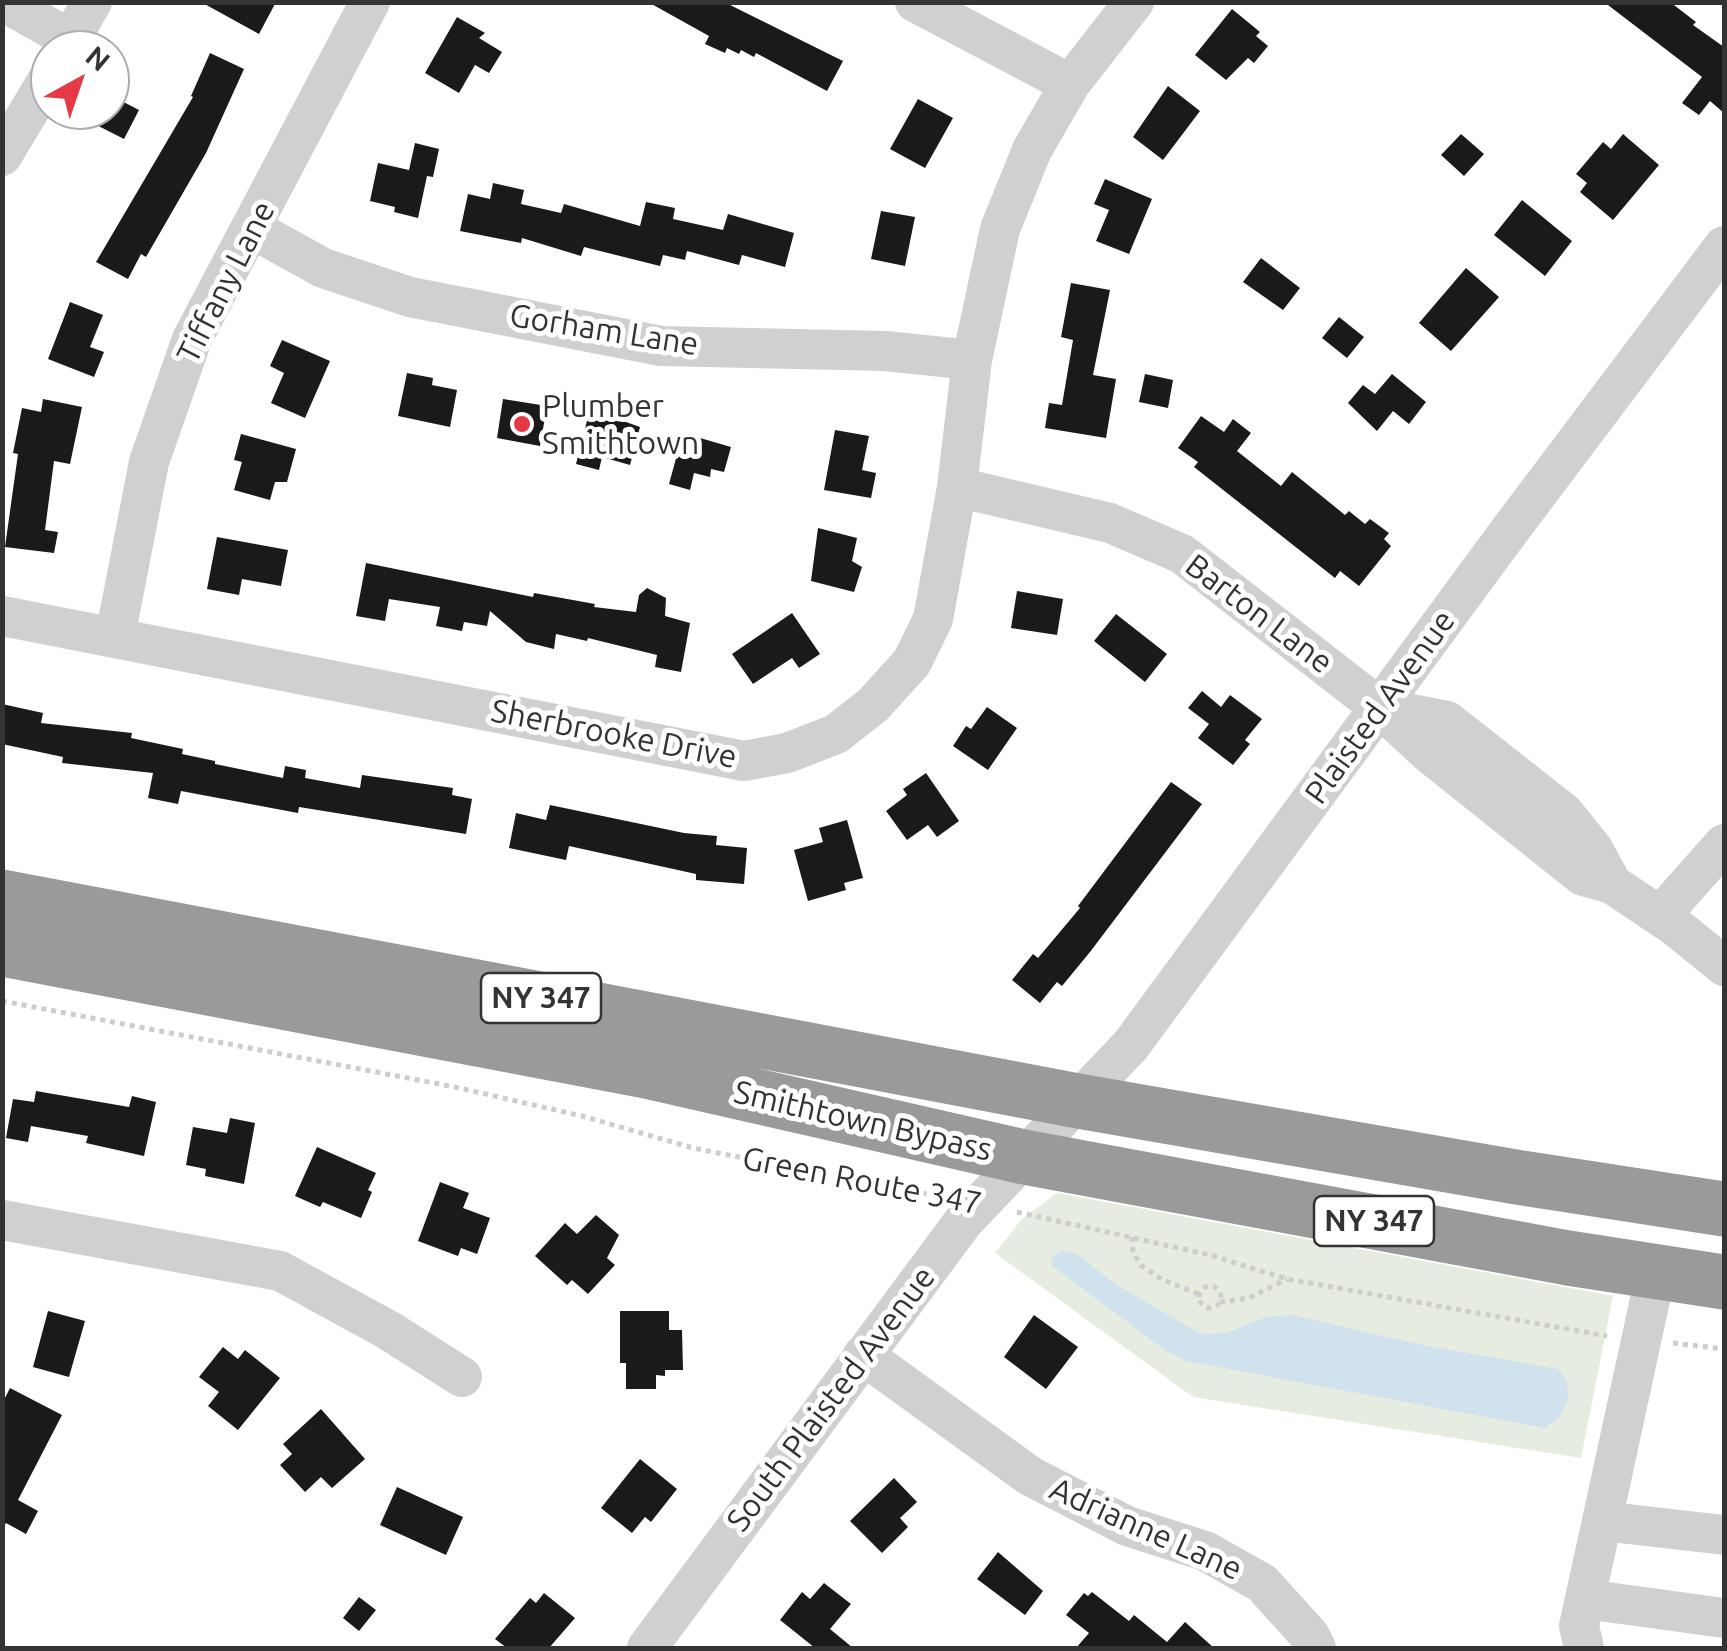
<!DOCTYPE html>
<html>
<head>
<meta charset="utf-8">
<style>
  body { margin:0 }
  #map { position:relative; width:1727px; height:1651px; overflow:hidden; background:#fff; font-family:Ubuntu,sans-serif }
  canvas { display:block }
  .frame { position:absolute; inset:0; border:5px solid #333; pointer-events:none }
  .north { position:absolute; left:30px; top:30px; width:100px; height:100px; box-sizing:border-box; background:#fff; border:2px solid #adadad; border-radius:50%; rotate:40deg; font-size:28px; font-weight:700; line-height:40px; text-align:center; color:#333 }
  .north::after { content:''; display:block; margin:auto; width:35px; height:45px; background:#e63946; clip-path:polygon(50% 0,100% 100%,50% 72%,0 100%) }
</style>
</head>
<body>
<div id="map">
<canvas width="1727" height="1651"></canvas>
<div class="frame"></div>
<div class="north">N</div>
</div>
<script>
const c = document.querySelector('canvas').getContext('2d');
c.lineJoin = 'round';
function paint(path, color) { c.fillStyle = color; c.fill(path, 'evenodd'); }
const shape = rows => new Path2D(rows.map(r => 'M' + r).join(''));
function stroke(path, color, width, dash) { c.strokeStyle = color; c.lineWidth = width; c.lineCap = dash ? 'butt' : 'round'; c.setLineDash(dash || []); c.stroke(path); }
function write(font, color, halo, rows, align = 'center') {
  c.font = font + ' Ubuntu,sans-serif'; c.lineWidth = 10; c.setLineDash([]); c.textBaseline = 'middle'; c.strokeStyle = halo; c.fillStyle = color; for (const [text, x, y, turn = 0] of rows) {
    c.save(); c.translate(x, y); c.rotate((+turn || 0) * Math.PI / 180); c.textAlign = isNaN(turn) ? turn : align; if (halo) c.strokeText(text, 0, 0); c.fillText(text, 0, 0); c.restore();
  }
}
const green = shape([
  [1057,1193,1613,1296,1581,1458,1193,1397,995,1253,1021,1220]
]);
const water = shape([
  [1061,1250,1076,1253,1115,1284,1201,1334,1227,1333,1266,1317,1292,1315,1417,1344,1558,1369,1567,1381,1568,1399,1560,1416,1545,1428,1186,1361,1165,1350,1051,1265,1053,1257]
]);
const building = shape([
  [201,2,276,2,259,34],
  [648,2,724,2,843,61,827,91,756,53,754,57,741,50,739,54,727,48,725,53,705,44,709,36],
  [1604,2,1670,2,1696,22,1693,25,1724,47,1724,113,1710,101,1699,115,1682,103,1702,77],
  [1232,9,1260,32,1256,36,1268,46,1254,63,1248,58,1226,80,1195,55],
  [457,17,485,33,479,38,502,52,489,73,475,65,459,93,425,73],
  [210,53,244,69,206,153,146,257,141,254,128,279,96,262,193,97,191,96],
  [1168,86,1200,111,1163,160,1133,137],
  [110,95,139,110,124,139,67,110,110,110],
  [918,99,953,118,925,168,890,149],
  [1461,134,1484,154,1464,176,1441,155],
  [1623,134,1659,165,1613,220,1580,192,1587,183,1576,174,1603,142,1611,149],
  [415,143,439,149,433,177,427,176,418,218,394,212,395,207,370,201,378,163,409,170],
  [1105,179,1152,199,1129,254,1096,241,1109,210,1094,204],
  [493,183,524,190,521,204,561,213,564,204,640,226,646,202,675,208,673,219,723,230,728,214,794,233,785,267,742,255,739,265,687,251,685,260,663,255,660,266,584,247,581,256,522,238,521,243,460,231,468,194,490,199],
  [1522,200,1572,241,1545,276,1494,235],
  [881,211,915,217,905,266,871,259],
  [1261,258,1300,288,1283,310,1243,282],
  [1466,268,1499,297,1451,351,1419,323],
  [1071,283,1110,290,1093,375,1116,379,1106,438,1045,428,1049,403,1062,405,1073,340,1061,337],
  [70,302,103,315,90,347,104,352,94,377,48,359],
  [1339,317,1364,337,1347,358,1322,338],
  [282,340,330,361,305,418,271,403,284,373,270,366],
  [407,373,433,378,432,385,457,390,450,427,398,416],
  [1145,374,1173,380,1168,408,1139,402],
  [1392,374,1426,402,1409,424,1393,411,1377,431,1348,403,1363,385,1375,394],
  [43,399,82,407,70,464,54,461,45,530,58,532,54,553,5,547,18,454,13,453,22,408,41,412],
  [503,399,547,406,540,446,497,438],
  [590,409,640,427,630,465,602,457,599,470,576,464],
  [1201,416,1224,432,1233,419,1251,433,1237,451,1281,486,1292,472,1345,515,1349,511,1365,524,1370,519,1389,533,1384,539,1391,546,1359,586,1340,571,1335,578,1194,467,1198,462,1178,448],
  [835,430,869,436,862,470,876,473,871,498,824,490],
  [683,433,731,447,724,472,711,469,710,477,694,473,690,490,669,484],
  [241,434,296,449,287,482,275,482,270,500,234,490,242,462,234,460],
  [818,528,857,538,852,561,862,567,854,592,811,581],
  [217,537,288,550,281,586,242,579,239,595,207,589],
  [366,563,533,597,534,593,595,604,594,607,636,612,639,595,647,588,666,598,665,616,690,623,681,672,655,667,657,655,588,638,587,641,556,634,554,649,526,642,490,611,487,626,464,622,462,631,436,626,440,607,389,599,385,621,356,616],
  [1017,591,1063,599,1057,635,1011,628],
  [792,613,820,654,799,668,792,658,753,684,732,654],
  [1116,614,1167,654,1145,682,1094,641],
  [1202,691,1221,707,1230,695,1262,719,1245,740,1250,744,1233,765,1198,738,1209,724,1188,708],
  [2,704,43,713,41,723,132,733,131,738,183,749,182,754,215,761,215,764,283,778,285,766,306,770,305,778,360,788,362,775,453,788,452,795,472,799,466,834,299,807,298,813,181,791,178,804,148,798,153,773,62,763,63,757,2,744],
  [987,707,1017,728,988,770,953,746,966,726,971,729],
  [926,773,959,821,937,837,928,825,907,840,886,811,907,795,903,789],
  [1171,782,1202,804,1090,952,1062,986,1057,982,1040,1003,1012,980,1033,954,1038,958,1080,908,1078,906],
  [550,805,684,833,717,836,716,845,747,848,744,884,696,880,696,874,569,846,566,860,509,848,516,813,546,820],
  [847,820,863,878,844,883,846,890,808,901,794,850,823,842,819,828],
  [36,1091,129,1107,132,1096,156,1102,144,1156,86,1143,88,1136,31,1126,28,1142,6,1138,13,1099,34,1102],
  [230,1118,255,1123,244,1184,205,1176,206,1169,186,1165,193,1127,227,1133],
  [317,1147,376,1173,368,1190,372,1192,361,1218,323,1202,320,1207,295,1196],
  [440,1182,469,1193,463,1208,490,1218,477,1254,461,1248,458,1256,418,1241],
  [596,1215,619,1235,607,1258,615,1265,588,1294,572,1280,567,1285,535,1256,565,1223,577,1234],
  [48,1311,85,1321,69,1377,33,1367],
  [620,1311,669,1311,669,1330,682,1330,683,1370,665,1370,665,1376,656,1375,656,1389,626,1389,626,1363,620,1363],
  [1034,1315,1078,1347,1046,1389,1004,1357],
  [223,1347,238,1359,245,1350,280,1378,238,1430,208,1406,219,1392,199,1377],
  [10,1388,62,1415,18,1500,38,1511,26,1534,6,1523,2,1529,2,1404],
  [321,1409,365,1459,332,1488,321,1477,305,1492,280,1465,292,1454,283,1444],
  [640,1459,677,1489,651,1522,645,1517,632,1533,601,1508],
  [894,1478,917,1502,900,1518,908,1527,882,1553,850,1521],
  [397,1487,463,1517,446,1555,380,1525],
  [998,1552,1043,1591,1025,1615,977,1579],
  [824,1583,851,1604,830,1629,853,1648,815,1648,780,1620,802,1592,810,1599],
  [1092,1592,1129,1621,1134,1615,1167,1642,1185,1622,1214,1648,1076,1648,1089,1633,1066,1615,1084,1593,1088,1596],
  [544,1593,575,1618,549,1648,507,1648,495,1639,530,1598,536,1603],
  [359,1597,376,1610,359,1631,343,1618]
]);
const path = shape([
  [2,1001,455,1087,582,1116,693,1148,942,1197],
  [1017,1212,1210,1255,1287,1279,1607,1336],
  [1132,1237,1133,1253,1142,1266,1163,1280,1199,1294],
  '1199 1297a11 11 0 1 1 22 0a11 11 0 1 1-22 0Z',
  [1220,1302,1249,1298,1287,1279],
  [1673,1343,1724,1349]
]);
const minor = shape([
  [4,2,70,39],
  [915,2,1070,84],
  [64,50,92,2],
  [2,156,50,76],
  [251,228,323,268,410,297,661,346,885,351,972,360],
  [957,487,1110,523,1182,554,1380,708,1429,753,1583,876,1612,884,1676,927,1724,966],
  [2,616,744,761,787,753,836,734,873,705,912,662,933,619,957,487,972,360,1000,229,1032,150,1070,84,1134,2],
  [115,637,149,462,192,339,370,2],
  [1380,708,1447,721,1564,813,1593,849,1612,884],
  [1660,916,1724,844],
  [2,1220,280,1271,388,1330,462,1377],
  [1656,1272,1602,1521,1724,1535],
  [863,1355,1030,1476,1127,1526,1205,1551,1262,1583,1310,1636,1316,1648],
  [1585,1599,1724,1618],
  [647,1648,963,1222,1131,1045,1510,530,1724,246],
  [1584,1648,1579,1626,1602,1521]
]);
const highway = shape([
  [2,897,1078,1101,1516,1177,1724,1209],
  [2,949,646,1071,1024,1157,1568,1258,1724,1282]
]);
const markers = [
  [522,424,10,"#e63946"]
];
const shields = [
  [541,998,120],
  [1374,1221,120]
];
const shieldNames = [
  ["NY 347",541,998],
  ["NY 347",1374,1221]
];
const streetNames = [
  ["Tiffany Lane",226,282,-63],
  ["Gorham Lane",604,330,9],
  ["Barton Lane",1259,614,37],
  ["Plaisted Avenue",1380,707,-54],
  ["Sherbrooke Drive",614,734,11],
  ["Smithtown Bypass",863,1121,13],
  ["Green Route 347",862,1181,11],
  ["South Plaisted Avenue",831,1399,-53],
  ["Adrianne Lane",1146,1529,24]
];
const poiNames = [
  ["Plumber",542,406],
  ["Smithtown",542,443]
];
paint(green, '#e6ecdf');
paint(water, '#cfe2ee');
paint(building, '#1a1a1a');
stroke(path, '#cdcdcd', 5, [5, 5]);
stroke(minor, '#d0d0d0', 40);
stroke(highway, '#9a9a9a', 55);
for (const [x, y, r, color] of markers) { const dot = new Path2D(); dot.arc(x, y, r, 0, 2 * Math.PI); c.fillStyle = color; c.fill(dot); stroke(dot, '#fff', 4); }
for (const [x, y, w] of shields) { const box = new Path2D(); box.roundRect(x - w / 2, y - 25, w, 50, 8); c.fillStyle = '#fff'; c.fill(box); stroke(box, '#333', 2.5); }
write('bold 30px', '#333', null, shieldNames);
write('32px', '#333', '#fff', streetNames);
write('32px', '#333', '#fff', poiNames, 'left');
</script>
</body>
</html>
